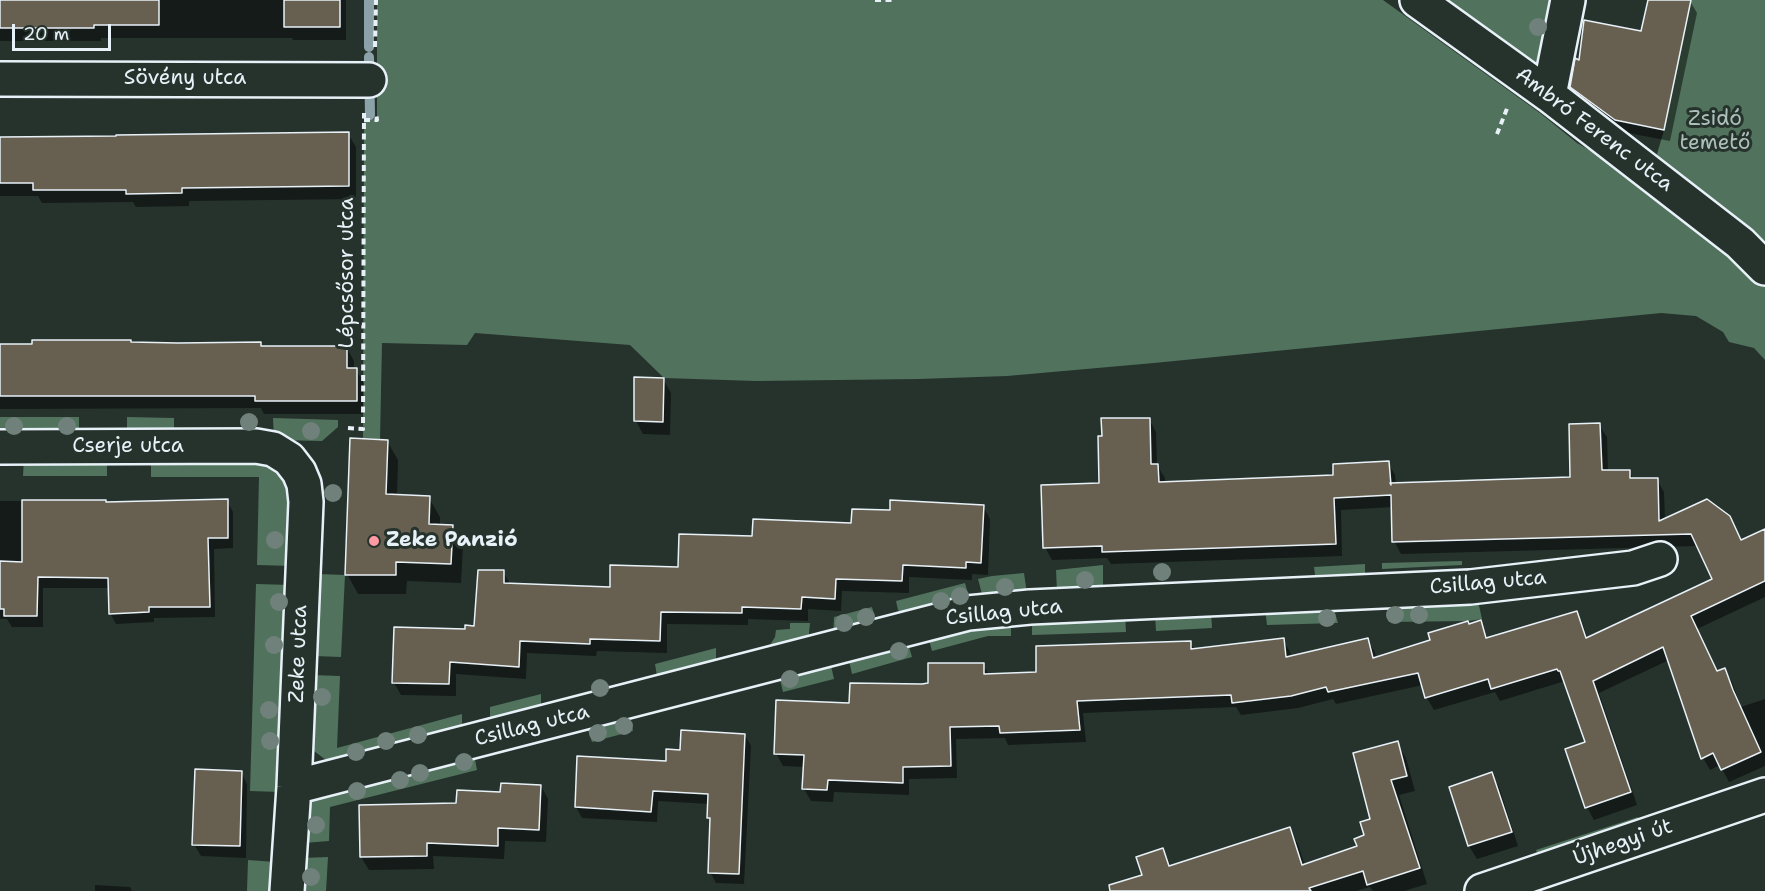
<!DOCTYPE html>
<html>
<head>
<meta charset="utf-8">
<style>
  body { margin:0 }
  #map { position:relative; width:1765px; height:891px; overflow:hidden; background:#26332d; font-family:"Shantell Sans",sans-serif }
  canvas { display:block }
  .scale { position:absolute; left:12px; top:24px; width:99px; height:27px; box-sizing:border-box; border:3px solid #e8f1f8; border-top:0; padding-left:8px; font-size:18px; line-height:21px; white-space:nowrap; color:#e8f1f8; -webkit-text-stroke:4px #26332d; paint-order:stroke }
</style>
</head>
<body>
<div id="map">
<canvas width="1765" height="891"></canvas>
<div class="scale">20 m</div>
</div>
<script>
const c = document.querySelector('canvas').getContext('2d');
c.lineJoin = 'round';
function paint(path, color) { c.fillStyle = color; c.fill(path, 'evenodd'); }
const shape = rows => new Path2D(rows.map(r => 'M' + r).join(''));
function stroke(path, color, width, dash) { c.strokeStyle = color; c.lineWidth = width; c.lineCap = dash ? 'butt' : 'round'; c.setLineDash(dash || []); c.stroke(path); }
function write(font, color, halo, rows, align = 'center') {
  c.font = font + ' "Shantell Sans",sans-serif'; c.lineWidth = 6; c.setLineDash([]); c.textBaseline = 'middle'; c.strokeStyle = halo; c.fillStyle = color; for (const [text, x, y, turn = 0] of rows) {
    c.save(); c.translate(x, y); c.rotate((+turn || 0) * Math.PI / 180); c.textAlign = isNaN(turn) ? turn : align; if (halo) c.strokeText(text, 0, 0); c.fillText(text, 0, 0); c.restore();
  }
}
const green = shape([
  [377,0,1383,0,1540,113,1577,143,1608,161,1765,284,1765,360,1754,348,1729,342,1723,332,1696,316,1661,313,1154,363,1007,376,918,379,756,381,664,378,630,345,475,333,467,345,382,343,380,439,363,438,364,120,377,119],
  [1417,0,1568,0,1558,48,1520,74],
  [1691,0,1765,0,1765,255,1754,232,1663,165,1657,154,1664,130],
  [0,417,79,417,79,437,0,436],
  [127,417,174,418,174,436,127,436],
  [273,418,338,420,338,427,322,441,274,440],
  [107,457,107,476,23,476,24,458],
  [151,458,269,461,289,481,294,566,257,565,259,477,151,477],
  [1462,561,1462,565,1382,569,1382,563],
  [1365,564,1365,573,1315,575,1314,567],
  [1103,565,1103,589,1057,591,1056,570],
  [1024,573,1027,594,983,598,978,579,992,576],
  [317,574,345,575,341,657,314,656],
  [965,583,970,601,903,615,898,610,896,601],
  [256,584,291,585,280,792,250,791],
  [1478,601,1482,619,1468,621,1389,622,1386,603],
  [1333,606,1338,623,1267,625,1265,608],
  [872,607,877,625,833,637,834,617],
  [1211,611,1212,628,1156,631,1155,614],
  [1125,614,1126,632,1032,635,1032,619],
  [1011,620,1011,636,988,636,932,651,928,636],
  [790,623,810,623,808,643,765,653,775,637,776,630,790,629],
  [907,640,912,657,852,674,848,656],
  [716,648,716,666,658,682,655,664],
  [830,661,834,679,783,692,779,675],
  [312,675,340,676,337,748,462,714,462,732,339,763,326,760,314,751,307,738],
  [541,694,541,709,490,723,490,707],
  [628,713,633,731,592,742,586,724],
  [474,754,477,770,330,807,329,841,304,843,305,815,310,803,321,794],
  [1638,817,1640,822,1538,855,1536,850],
  [328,857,326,891,300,891,302,858],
  [248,860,275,862,274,891,247,891]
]);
const shadow = shape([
  [0,0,346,0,346,40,293,40,292,38,101,38,101,41,0,41],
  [1649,0,1690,1,1697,13,1670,141,1623,132,1579,100,1571,87,1580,63,1642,32],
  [348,134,356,147,356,199,189,201,189,206,136,207,133,202,42,203,38,196,0,196,0,138],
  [131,344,260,344,262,347,347,348,354,361,354,370,356,370,364,383,363,414,264,414,261,408,0,409,0,346],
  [663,379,671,393,670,435,643,434,636,421],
  [1149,419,1156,432,1157,465,1165,478,1165,483,1335,476,1388,463,1395,475,1396,484,1571,479,1599,425,1607,437,1608,472,1629,471,1634,480,1657,480,1664,492,1665,520,1742,542,1765,542,1765,597,1697,629,1717,673,1725,670,1732,682,1741,707,1765,699,1765,766,1729,782,1720,765,1710,770,1703,758,1669,660,1599,693,1637,805,1594,820,1587,807,1587,743,1565,681,1500,701,1495,692,1434,710,1427,698,1423,685,1336,704,1333,699,1298,708,1241,715,1236,707,1083,713,1086,742,1008,745,1005,738,956,739,957,778,909,779,909,795,834,792,833,802,811,801,804,789,805,767,783,766,776,753,851,705,922,686,983,665,990,676,1038,673,1190,643,1195,650,1283,640,1290,652,1291,657,1367,640,1375,652,1376,658,1432,641,1468,625,1480,622,1488,639,1576,613,1583,625,1588,639,1714,580,1699,546,1401,554,1394,541,1393,507,1341,510,1342,556,1111,564,1107,558,1052,560,1045,547,1101,485],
  [387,441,398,460,397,496,429,498,440,517,440,526,452,527,463,546,461,583,407,581,406,594,358,594,347,574],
  [0,501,105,501,106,503,227,501,233,512,233,548,214,549,215,617,154,618,154,622,116,624,110,613,110,588,43,588,43,627,12,627,7,619,0,619],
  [983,506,990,519,988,575,972,574,972,580,909,577,909,593,842,591,841,611,808,609,808,621,748,619,748,625,667,624,667,653,597,651,596,656,527,653,526,679,456,674,456,696,401,695,394,683,466,630,475,627,503,572,511,585,611,588,679,568,754,537,853,524,892,511],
  [745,735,751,746,744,884,716,883,710,872,712,823,709,817,709,804,658,801,657,822,582,818,576,807,579,758,667,763,681,751],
  [1397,743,1406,758,1415,791,1399,795,1427,884,1404,891,1373,891,1370,887,1356,891,1137,891,1163,850,1172,867,1289,829,1298,844,1305,866,1359,847,1366,836],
  [241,772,247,784,246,858,201,856,194,844],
  [1491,774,1499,787,1518,846,1477,859,1469,846,1451,788],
  [541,786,548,799,546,842,505,841,504,859,433,856,434,869,369,870,361,857,360,807,458,804],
  [95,885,130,887,132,891,95,891]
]);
const stream = shape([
  [369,47,369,0],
  [369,57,370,115]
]);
const building = shape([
  [0,0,159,0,159,25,94,25,94,28,0,28,0,0],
  [284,0,340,0,340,27,284,27,284,0],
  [1648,0,1691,0,1664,130,1615,120,1570,87,1575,58,1579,60,1584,20,1641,31,1648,0],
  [349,132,349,186,182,188,182,193,126,194,126,190,33,190,33,183,0,183,0,137,116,136,116,135,349,132],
  [32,340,131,340,131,342,178,343,261,342,261,346,347,346,347,368,357,368,357,401,255,401,255,396,0,396,0,344,32,344,32,340],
  [634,377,664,378,663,422,634,421,634,377],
  [1101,418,1150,418,1151,464,1158,464,1159,482,1333,475,1333,464,1389,461,1391,485,1390,483,1570,477,1569,424,1600,423,1602,470,1630,470,1630,478,1658,478,1659,521,1707,499,1730,516,1741,540,1765,529,1765,581,1691,616,1717,671,1725,668,1733,690,1761,752,1721,770,1713,753,1701,759,1663,647,1593,681,1631,792,1585,808,1565,749,1585,742,1560,671,1558,671,1557,669,1491,689,1488,679,1425,698,1418,673,1328,692,1326,687,1291,696,1232,703,1231,695,1077,701,1080,730,1000,733,999,726,950,727,951,766,903,767,903,783,828,780,827,790,802,789,804,755,774,754,776,700,849,703,850,683,922,684,928,683,928,663,984,663,984,674,1036,672,1036,646,1191,641,1191,649,1284,638,1286,657,1368,638,1373,658,1430,640,1428,633,1468,621,1469,624,1481,620,1486,638,1577,611,1586,638,1712,579,1691,534,1392,542,1391,495,1334,498,1336,544,1102,552,1102,546,1043,548,1041,485,1099,483,1098,436,1102,436,1101,418],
  [350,438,388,440,386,494,430,496,429,524,453,525,451,564,396,562,396,575,345,575,350,438],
  [228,499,228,538,208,538,210,607,149,607,149,612,109,614,108,578,38,577,37,616,4,616,4,609,0,609,0,561,22,562,22,500,106,500,106,502,228,499],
  [890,500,984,505,981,563,966,562,966,568,903,565,902,581,836,579,835,599,802,597,801,609,742,607,742,613,661,612,660,641,590,639,590,644,520,641,519,667,450,662,449,684,392,683,394,627,465,629,465,625,474,626,478,570,504,570,504,583,610,587,610,565,678,567,679,534,752,536,753,519,851,523,852,509,890,510,890,500],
  [681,730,745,734,739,874,708,873,710,818,707,818,708,794,653,791,651,812,575,807,577,756,666,761,666,749,680,750,681,730],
  [1398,741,1407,776,1391,780,1420,868,1367,885,1363,871,1309,888,1311,891,1110,891,1109,885,1142,875,1136,857,1163,848,1169,866,1290,827,1302,865,1357,846,1354,839,1364,835,1360,822,1370,819,1353,753,1398,741],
  [195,769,242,771,240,846,192,845,195,769],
  [1492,772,1512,832,1468,846,1449,787,1492,772],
  [501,783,541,785,539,830,498,828,498,846,427,843,427,856,360,857,359,805,456,803,457,790,500,792,501,783]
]);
const path = shape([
  [875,0,895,0],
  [375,47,376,0],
  [364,120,377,120,376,112],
  [1497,134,1508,106],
  [348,428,363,429,364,113]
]);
const minor = shape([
  [1417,0,1549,95,1740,243,1765,268],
  [0,79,369,80],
  [1549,95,1568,0],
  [0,447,256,446,273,449,289,459,299,472,304,484,306,502,294,787,287,891],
  [294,787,968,613,1030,607,1470,587,1633,568,1660,559],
  [1482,891,1765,795]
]);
const trees = [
  [1538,27],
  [249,422],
  [14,426],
  [67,426],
  [311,431],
  [333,493],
  [275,540],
  [1162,572],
  [1085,580],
  [1005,587],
  [960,596],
  [941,601],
  [279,602],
  [1395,615],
  [1419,615],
  [866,617],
  [1327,618],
  [844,623],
  [274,645],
  [899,651],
  [790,679],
  [600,688],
  [322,697],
  [269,710],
  [624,726],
  [598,733],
  [418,735],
  [270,741],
  [386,741],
  [356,752],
  [464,762],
  [420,773],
  [400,780],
  [357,791],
  [316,825],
  [311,877]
];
const markers = [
  [374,541,6,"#ff9aa2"]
];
const streetNames = [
  ["Sövény utca",185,79],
  ["Ambró Ferenc utca",1594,130,37],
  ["Lépcsősor utca",348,273,-90],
  ["Cserje utca",128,447],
  ["Csillag utca",1488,583,-5],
  ["Csillag utca",1004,613,-6],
  ["Zeke utca",299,654,-88],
  ["Csillag utca",532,726,-14],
  ["Újhegyi út",1623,843,-19]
];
const parkNames = [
  ["Zsidó",1715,120],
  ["temető",1715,144]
];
const poiNames = [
  ["Zeke Panzió",386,541]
];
paint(green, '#51735d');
paint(shadow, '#0007');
stroke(stream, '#8ba2a9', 10);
paint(building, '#676050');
stroke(building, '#e8f1f8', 1.5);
stroke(minor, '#e8f1f8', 38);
stroke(path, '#e8f1f8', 4, [6, 4.5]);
stroke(minor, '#26332d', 33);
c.fillStyle = '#70807b';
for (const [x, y] of trees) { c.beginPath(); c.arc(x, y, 9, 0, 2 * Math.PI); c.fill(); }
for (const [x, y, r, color] of markers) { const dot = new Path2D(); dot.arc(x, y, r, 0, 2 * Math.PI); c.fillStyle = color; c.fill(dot); stroke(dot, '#26332d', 2); }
write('21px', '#e8f1f8', '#26332d', streetNames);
write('21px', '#acbfba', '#26332d', parkNames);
write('bold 21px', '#e8f1f8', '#26332d', poiNames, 'left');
</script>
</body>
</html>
